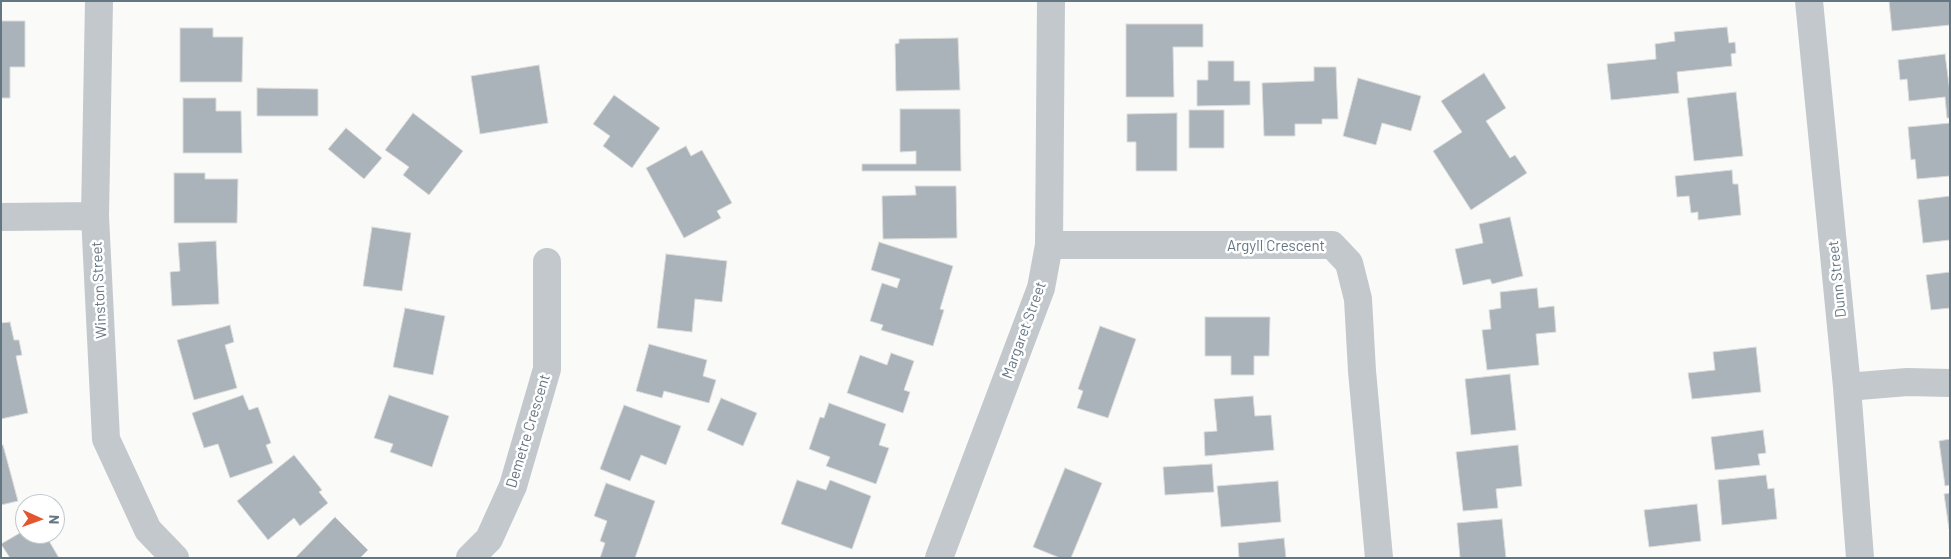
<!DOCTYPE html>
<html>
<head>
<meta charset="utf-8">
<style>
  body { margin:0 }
  #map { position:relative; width:1951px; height:559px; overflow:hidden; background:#fafaf8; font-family:Barlow,sans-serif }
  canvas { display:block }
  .frame { position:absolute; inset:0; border:2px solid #657683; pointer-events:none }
  .north { position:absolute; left:15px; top:494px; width:50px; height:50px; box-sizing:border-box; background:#fff; border:1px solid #c1c8cd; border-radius:50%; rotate:92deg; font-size:14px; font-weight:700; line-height:20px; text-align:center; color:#657683 }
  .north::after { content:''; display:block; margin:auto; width:18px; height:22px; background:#e4572e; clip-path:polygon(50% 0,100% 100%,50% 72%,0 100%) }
</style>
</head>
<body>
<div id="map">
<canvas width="1951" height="559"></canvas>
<div class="frame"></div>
<div class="north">N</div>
</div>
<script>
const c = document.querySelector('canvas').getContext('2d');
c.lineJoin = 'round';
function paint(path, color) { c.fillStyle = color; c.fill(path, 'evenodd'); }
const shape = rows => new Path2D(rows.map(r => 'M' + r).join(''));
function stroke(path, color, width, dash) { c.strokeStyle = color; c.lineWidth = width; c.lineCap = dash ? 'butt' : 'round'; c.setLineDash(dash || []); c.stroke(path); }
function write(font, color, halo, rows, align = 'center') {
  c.font = font + ' Barlow,sans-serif'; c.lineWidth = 5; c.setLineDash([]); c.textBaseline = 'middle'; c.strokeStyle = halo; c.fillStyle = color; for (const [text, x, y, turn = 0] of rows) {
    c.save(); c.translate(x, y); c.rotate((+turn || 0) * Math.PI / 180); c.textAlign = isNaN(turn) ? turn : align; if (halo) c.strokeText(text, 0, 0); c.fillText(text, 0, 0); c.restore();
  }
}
const building = shape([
  [1889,1,1950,1,1950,25,1892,31,1889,1],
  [1,21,25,21,25,67,10,67,10,98,1,98,1,21],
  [1126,24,1203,24,1203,47,1173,47,1174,97,1126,97,1126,24],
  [1727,27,1729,43,1735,42,1736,53,1731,54,1732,66,1677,72,1679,93,1611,100,1607,64,1656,59,1655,44,1675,41,1674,32,1727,27],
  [180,28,213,28,213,37,243,37,242,82,180,82,180,28],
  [958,38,960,90,896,91,895,44,899,43,899,39,958,38],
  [1945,54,1950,92,1950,118,1947,118,1945,97,1909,101,1907,79,1900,80,1898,60,1945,54],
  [1208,61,1234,61,1234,81,1250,81,1250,105,1197,106,1197,80,1208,80,1208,61],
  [539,65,548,123,480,134,471,76,539,65],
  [1314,67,1336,67,1338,119,1322,119,1322,124,1295,124,1295,136,1264,136,1262,83,1314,81,1314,67],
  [1484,73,1506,108,1486,121,1510,158,1515,155,1527,173,1471,210,1433,151,1462,132,1441,101,1484,73],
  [1358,78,1421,96,1411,131,1382,123,1376,145,1343,136,1358,78],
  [257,88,318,89,318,116,257,116,257,88],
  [1736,92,1743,156,1694,161,1687,98,1736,92],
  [614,95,660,128,632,168,603,146,610,136,593,124,614,95],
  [183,98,216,98,216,111,241,111,242,153,183,153,183,98],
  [900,109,960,109,961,171,862,171,862,164,916,164,916,151,900,152,900,109],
  [1189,110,1224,110,1224,148,1189,148,1189,110],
  [413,113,463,151,429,195,403,175,409,167,385,150,413,113],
  [1177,113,1177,171,1136,171,1136,142,1127,142,1127,114,1177,113],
  [1950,123,1950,176,1917,179,1915,159,1911,160,1908,127,1950,123],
  [346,128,382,158,364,179,328,149,346,128],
  [686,146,691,156,702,150,732,203,717,211,721,218,684,238,646,168,686,146],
  [1732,170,1733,184,1738,184,1741,215,1698,220,1698,212,1691,213,1689,196,1677,197,1675,176,1732,170],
  [174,173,205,173,205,179,238,179,237,223,174,223,174,173],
  [915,186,956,186,957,238,883,239,882,196,916,195,915,186],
  [1950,196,1950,240,1923,243,1918,200,1950,196],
  [1510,217,1523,276,1492,284,1490,279,1463,285,1455,249,1483,243,1479,224,1510,217],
  [372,227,411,233,402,291,363,286,372,227],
  [216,241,219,304,172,306,170,272,180,271,178,243,216,241],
  [879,242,953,266,940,309,944,310,933,346,881,330,883,325,870,321,882,283,897,288,900,279,871,270,879,242],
  [666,254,727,261,722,302,695,299,692,332,657,328,666,254],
  [1950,272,1950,308,1931,310,1926,275,1950,272],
  [1537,288,1539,308,1554,306,1556,332,1536,334,1539,365,1487,370,1482,330,1491,329,1489,310,1501,308,1500,292,1537,288],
  [405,308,445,316,433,375,393,367,405,308],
  [1205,317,1270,317,1269,356,1254,356,1254,375,1231,375,1231,356,1205,356,1205,317],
  [10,322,14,340,19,340,22,355,16,356,28,413,1,419,1,323,10,322],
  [230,325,234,342,225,345,237,388,194,400,177,340,230,325],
  [1100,326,1136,339,1108,418,1077,408,1083,391,1078,389,1100,326],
  [649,344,707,360,703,376,716,380,709,403,664,391,662,398,636,391,649,344],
  [1756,347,1761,392,1692,399,1688,373,1715,370,1713,352,1756,347],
  [891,353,914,361,904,390,910,392,903,413,847,393,860,355,887,365,891,353],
  [1510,374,1516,430,1471,435,1465,379,1510,374],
  [243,395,249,410,258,407,271,443,266,445,273,463,230,478,218,444,204,448,192,413,243,395],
  [389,395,449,416,432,467,390,452,393,444,374,438,389,395],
  [1253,396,1255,416,1271,415,1274,450,1205,456,1204,432,1217,431,1214,399,1253,396],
  [721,398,757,413,743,446,707,430,721,398],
  [829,403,886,424,879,445,889,448,876,484,826,466,830,457,809,449,820,417,824,418,829,403],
  [624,405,681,426,666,465,641,455,630,481,600,469,624,405],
  [1763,430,1766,453,1758,454,1760,465,1715,470,1711,437,1763,430],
  [1950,439,1950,485,1945,486,1939,441,1950,439],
  [3,445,18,501,1,505,1,446,3,445],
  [1518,445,1522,486,1496,489,1498,508,1463,511,1456,452,1518,445],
  [294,455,322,490,319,492,328,503,300,526,294,518,268,540,237,501,294,455],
  [1212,464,1214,492,1165,495,1163,467,1212,464],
  [1065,468,1102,483,1071,558,1060,558,1033,547,1065,468],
  [1766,475,1768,489,1774,488,1777,519,1722,525,1718,480,1766,475],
  [797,480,826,490,830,480,871,496,852,549,781,524,797,480],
  [1278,481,1281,522,1221,527,1217,486,1278,481],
  [606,483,655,501,635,558,600,558,605,543,600,541,607,521,594,516,606,483],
  [1950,493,1950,529,1949,529,1944,494,1950,493],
  [1697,504,1701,541,1649,547,1644,510,1697,504],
  [335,517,368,550,360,558,295,558,335,517],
  [1502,519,1506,558,1460,558,1457,523,1502,519],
  [25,530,25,534,45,534,59,558,10,558,1,544,25,530],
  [1284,538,1286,558,1239,558,1238,543,1284,538]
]);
const minor = shape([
  [99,1,95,216,106,439,148,530,175,558],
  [1809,1,1847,387,1860,558],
  [1,217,95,216],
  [1049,245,1332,245,1349,263,1358,299,1362,371,1379,558],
  [1847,387,1907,382,1950,383],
  [470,558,489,539,513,486,547,369,547,262],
  [939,558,1041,288,1049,245,1051,1]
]);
const streetNames = [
  ["Argyll Crescent",1276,246],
  ["Dunn Street",1837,279,-96],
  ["Winston Street",99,290,-93],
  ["Margaret Street",1024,330,-70],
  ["Demetre Crescent",528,431,-73]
];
paint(building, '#aab3b9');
stroke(building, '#dcdcda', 1);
stroke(minor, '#c3c8cc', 28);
write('15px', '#657683', '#fff', streetNames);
</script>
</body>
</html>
